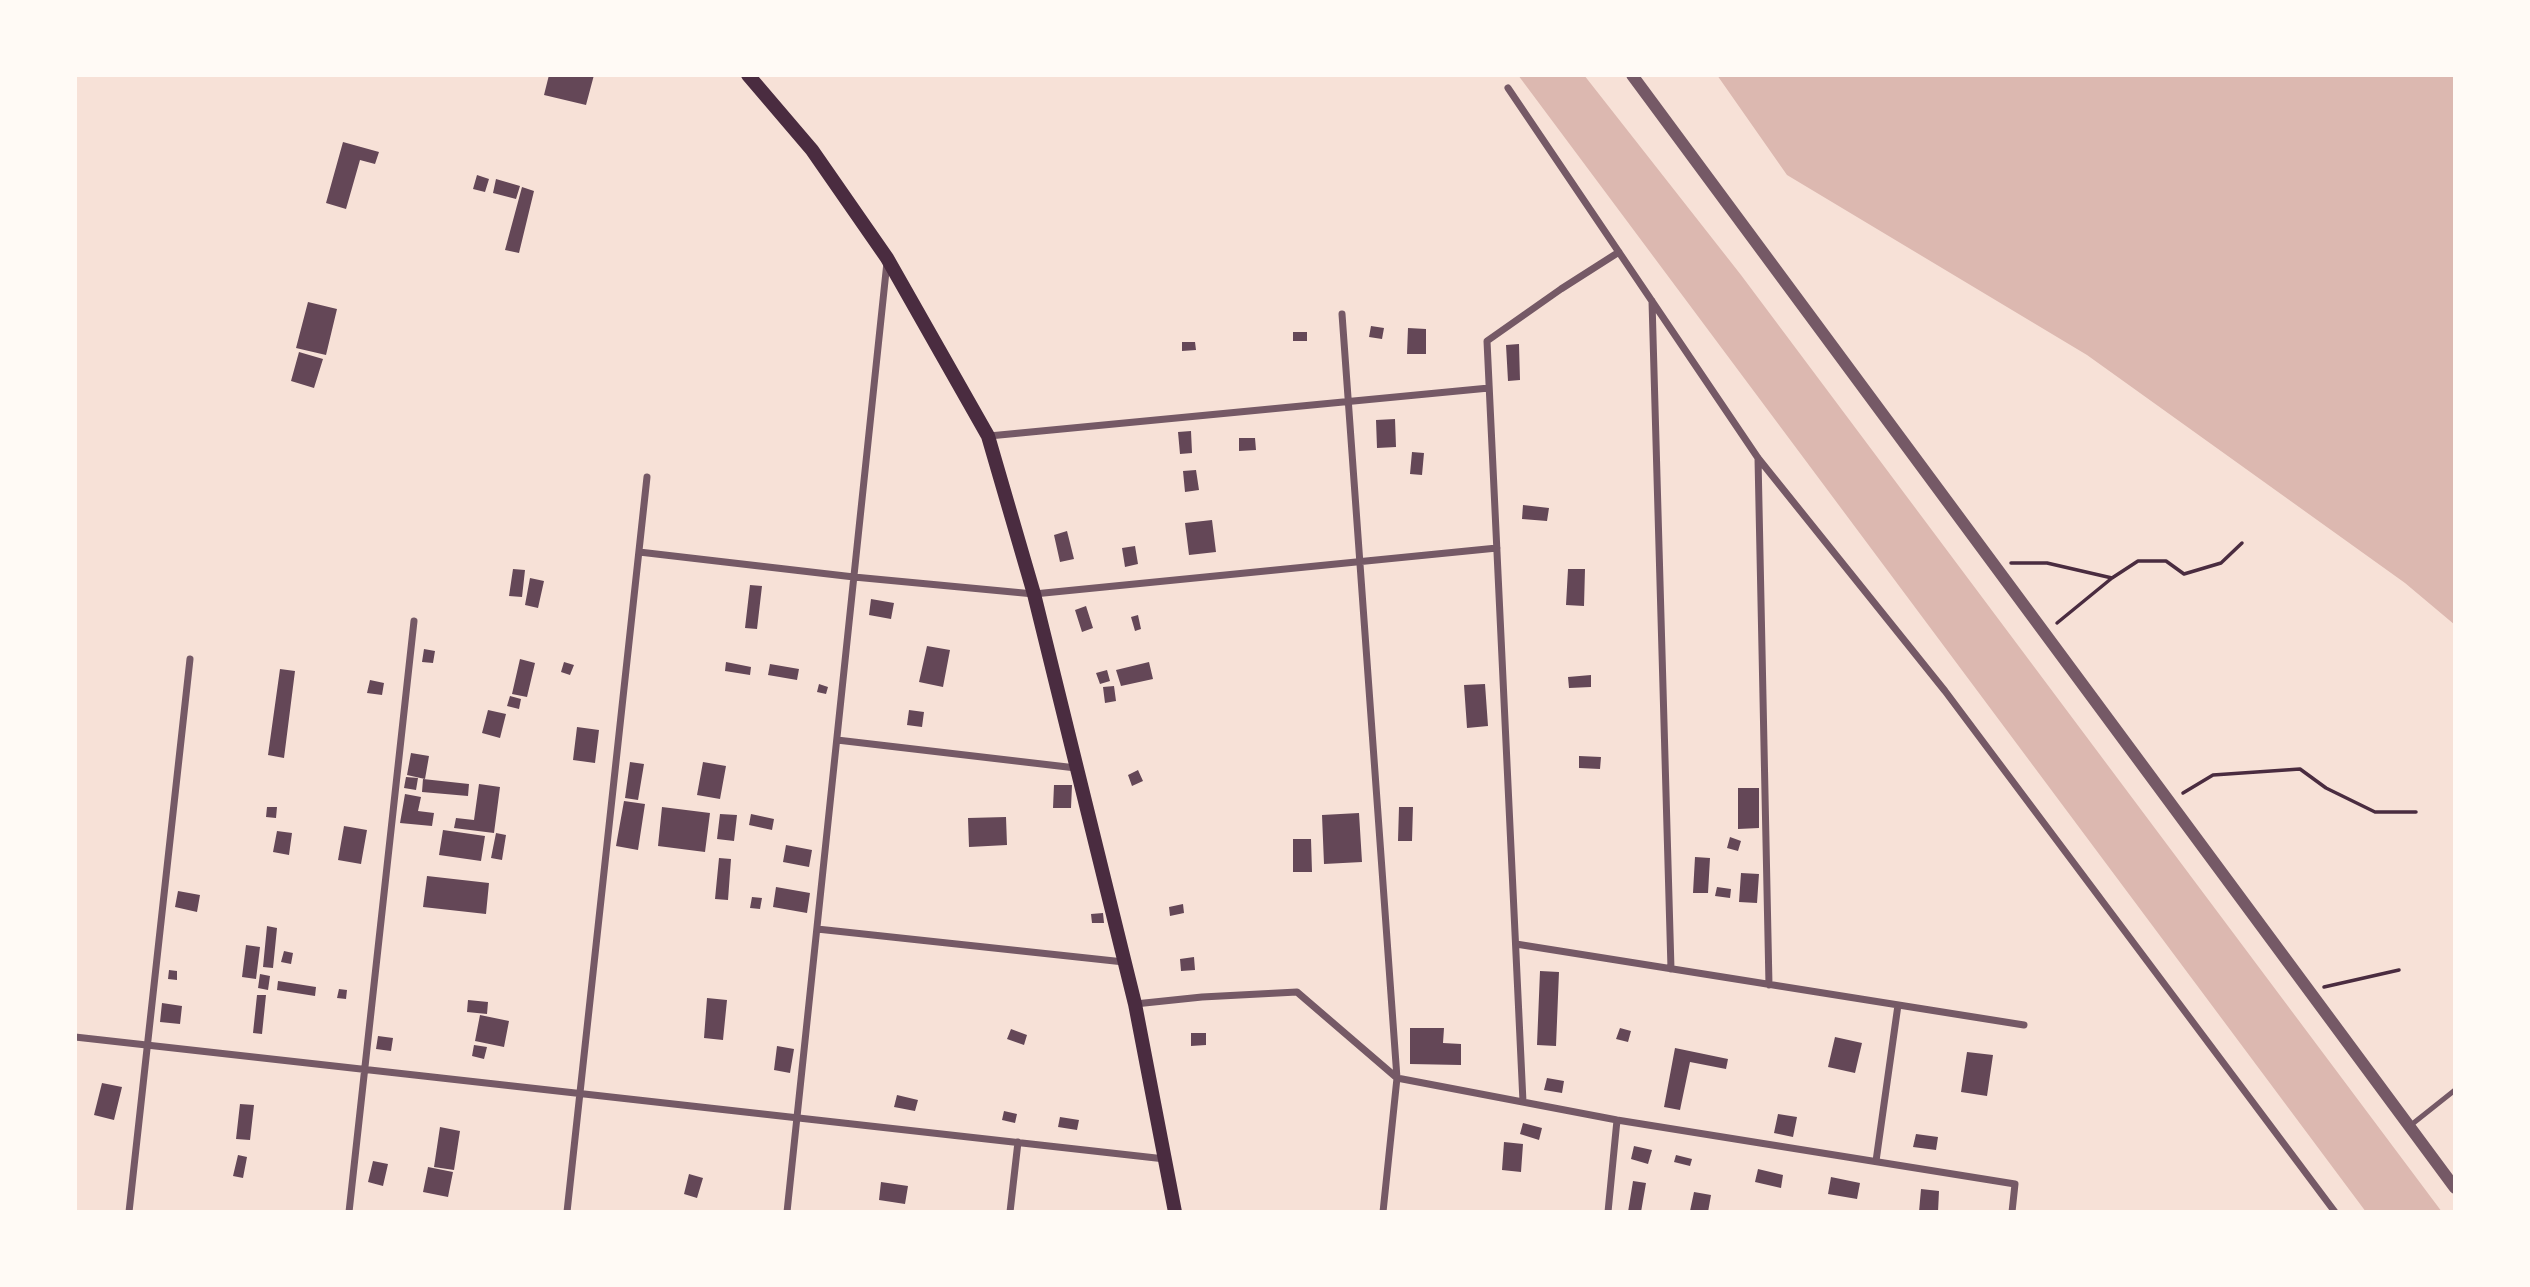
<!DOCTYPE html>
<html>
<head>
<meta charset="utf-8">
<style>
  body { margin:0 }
  #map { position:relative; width:2530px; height:1287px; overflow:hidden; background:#f7e1d7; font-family:Jost,sans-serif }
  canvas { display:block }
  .frame { position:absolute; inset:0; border:77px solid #fffaf5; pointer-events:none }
</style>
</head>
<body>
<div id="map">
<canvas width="2530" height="1287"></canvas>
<div class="frame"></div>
</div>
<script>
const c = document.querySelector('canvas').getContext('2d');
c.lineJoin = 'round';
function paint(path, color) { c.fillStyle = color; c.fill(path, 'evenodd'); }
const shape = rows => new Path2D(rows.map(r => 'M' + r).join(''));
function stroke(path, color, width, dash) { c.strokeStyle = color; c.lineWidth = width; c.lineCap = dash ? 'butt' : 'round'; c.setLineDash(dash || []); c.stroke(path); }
const water = shape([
  [1518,75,1584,75,1741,275,2442,1212,2366,1212],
  [1717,75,2455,75,2455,625,2405,583,2087,355,1787,175]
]);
const building = shape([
  [549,75,594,75,586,105,544,95],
  [343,142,379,152,375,164,360,160,346,209,326,203],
  [477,175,489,179,485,192,473,189],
  [496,179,520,186,516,199,493,193],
  [522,187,534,191,519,253,505,250],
  [308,302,337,309,326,355,296,348],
  [1371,326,1384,328,1382,339,1369,337],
  [1408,328,1426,329,1426,354,1407,354],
  [1293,332,1307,332,1307,341,1293,341],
  [1182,342,1195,342,1196,350,1182,351],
  [1519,344,1520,380,1508,381,1506,345],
  [299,352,323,359,314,388,291,381],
  [1395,419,1396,447,1377,448,1376,420],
  [1191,431,1192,453,1180,454,1178,432],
  [1239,438,1255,438,1256,450,1239,451],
  [1412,452,1424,453,1422,475,1410,474],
  [1196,470,1199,490,1185,492,1183,471],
  [1523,505,1549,508,1547,521,1522,519],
  [1212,520,1216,552,1189,555,1185,523],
  [1067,531,1074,559,1060,562,1054,535],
  [1135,546,1138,564,1125,567,1122,548],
  [513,569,525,570,522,597,509,596],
  [1568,569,1585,569,1584,606,1566,605],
  [530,578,544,581,538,608,525,605],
  [750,585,762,586,757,629,745,628],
  [871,599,894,603,891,619,869,615],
  [1086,606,1093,628,1082,632,1075,610],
  [1138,615,1141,629,1135,631,1131,617],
  [927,646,950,650,943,687,919,682],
  [424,649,435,651,433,663,422,662],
  [520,659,535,663,527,697,512,694],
  [564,662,574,665,570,675,561,672],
  [726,662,751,667,750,675,725,671],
  [1149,662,1153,679,1121,686,1116,670],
  [770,664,799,669,797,680,768,675],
  [280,669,295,671,284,758,268,755],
  [1107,670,1110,681,1100,684,1096,673],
  [1591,675,1591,687,1569,688,1568,677],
  [370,680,384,683,382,695,367,693],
  [819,684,828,687,826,694,817,692],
  [1485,684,1488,726,1467,728,1464,685],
  [1114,686,1116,701,1105,703,1103,687],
  [510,696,521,699,519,709,507,706],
  [488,710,506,714,500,738,482,733],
  [909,710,924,712,922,727,907,725],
  [577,727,599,730,595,763,573,760],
  [411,753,429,756,425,779,407,775],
  [1579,756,1601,757,1600,769,1579,768],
  [630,762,644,764,638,800,625,798],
  [703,762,726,766,720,799,697,795],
  [1138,770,1143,781,1132,786,1128,775],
  [406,777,418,778,416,790,404,788],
  [423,779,469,784,468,796,422,792],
  [479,784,500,787,494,833,454,828,456,818,474,820],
  [1054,785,1072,785,1071,808,1053,808],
  [1738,788,1759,788,1759,828,1738,829],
  [405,794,421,797,418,811,434,813,432,826,400,823],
  [624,801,645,804,638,850,616,846],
  [267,807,277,807,276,818,266,817],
  [662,807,710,813,705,852,658,846],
  [1399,807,1413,807,1412,841,1398,841],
  [1359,813,1362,862,1324,864,1322,815],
  [720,814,737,815,734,841,717,839],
  [751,814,774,819,772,830,749,825],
  [1006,817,1007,845,969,847,968,818],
  [344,826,367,830,361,864,338,860],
  [443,830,485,836,481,861,439,855],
  [277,831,292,833,289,855,273,852],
  [496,833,506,835,502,860,491,858],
  [1730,837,1741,841,1738,851,1727,848],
  [1293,839,1311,839,1312,872,1293,872],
  [786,845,812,850,809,867,783,862],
  [1695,857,1710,858,1708,893,1693,893],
  [719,858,731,859,728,900,715,899],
  [1741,873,1759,874,1757,903,1739,902],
  [427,876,489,883,486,914,423,907],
  [776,887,810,893,807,913,773,907],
  [1717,887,1731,889,1730,898,1715,896],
  [178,891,200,895,197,912,175,907],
  [752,897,762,898,760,909,750,908],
  [1183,904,1184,913,1170,916,1169,907],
  [1103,913,1104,923,1092,923,1091,914],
  [267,926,277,928,273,968,263,967],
  [246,945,260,947,256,979,242,977],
  [284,951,293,953,291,964,281,962],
  [1194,957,1195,970,1181,971,1180,959],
  [169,970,177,971,177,980,168,979],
  [1540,971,1559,972,1556,1046,1537,1045],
  [260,974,270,976,268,990,258,988],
  [278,981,316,987,315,996,277,990],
  [339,989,347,990,346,999,337,998],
  [257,995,266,995,262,1034,253,1033],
  [707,998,727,1000,723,1040,704,1038],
  [468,1000,488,1002,487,1014,467,1012],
  [162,1003,182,1006,180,1024,160,1022],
  [480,1015,509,1021,504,1047,475,1041],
  [1410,1028,1444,1028,1443,1043,1461,1044,1461,1065,1410,1064],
  [1620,1028,1631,1031,1628,1042,1616,1039],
  [1011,1029,1027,1035,1024,1045,1007,1039],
  [1191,1033,1206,1033,1206,1045,1191,1046],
  [378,1036,393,1038,391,1051,376,1049],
  [1835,1037,1862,1043,1855,1073,1828,1067],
  [474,1045,487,1047,484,1059,472,1056],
  [777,1046,794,1049,790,1073,774,1070],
  [1675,1048,1728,1059,1726,1069,1690,1062,1680,1110,1664,1107],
  [1967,1052,1993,1055,1987,1096,1961,1092],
  [1547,1078,1564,1081,1562,1093,1544,1090],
  [102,1083,122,1087,114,1120,94,1115],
  [897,1095,918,1100,915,1111,894,1107],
  [240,1104,254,1105,250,1140,236,1139],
  [1004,1111,1017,1114,1015,1123,1002,1120],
  [1778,1114,1797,1117,1793,1137,1774,1133],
  [1060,1117,1079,1120,1077,1130,1058,1127],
  [1523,1123,1542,1128,1539,1140,1520,1134],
  [440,1127,460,1131,454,1170,434,1167],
  [1916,1134,1938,1137,1936,1150,1913,1147],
  [1504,1142,1523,1144,1521,1172,1502,1170],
  [1634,1146,1652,1150,1648,1164,1631,1159],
  [238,1155,247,1157,243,1178,233,1176],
  [1676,1155,1692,1159,1690,1166,1674,1162],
  [373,1161,388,1164,383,1186,368,1182],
  [428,1167,453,1172,448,1197,423,1192],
  [1758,1169,1783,1175,1781,1188,1755,1182],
  [689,1174,703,1178,697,1198,684,1194],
  [1831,1177,1860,1183,1857,1199,1828,1194],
  [1633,1181,1646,1183,1641,1212,1628,1212],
  [881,1182,908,1186,905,1204,879,1200],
  [1921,1189,1939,1191,1938,1212,1919,1212],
  [1694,1192,1711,1195,1708,1212,1690,1211]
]);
const path = shape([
  [2011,563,2047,563,2112,578],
  [2057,623,2112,578,2138,561,2166,561,2184,574,2221,563,2242,543],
  [2183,793,2213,775,2300,769,2326,788,2375,812,2416,812],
  [2324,987,2399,970]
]);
const service = shape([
  [2411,1125,2455,1090]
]);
const minor = shape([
  [1508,88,1758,458,1945,691,2335,1212],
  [1652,301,1671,969],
  [1342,314,1397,1078,1383,1212],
  [989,436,1489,388],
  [1758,458,1769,985],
  [639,552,854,577,1034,594,1497,548],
  [837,740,1076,768],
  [817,929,1124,962],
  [1516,944,2024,1025],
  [1135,1004,1202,997,1297,992,1397,1078,1617,1120,2015,1184,2012,1212],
  [75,1037,1165,1159],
  [1523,1102,1487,341,1561,289,1619,252],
  [1876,1161,1898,1005],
  [129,1212,190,659],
  [349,1212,414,621],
  [567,1212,647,477],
  [787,1212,887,262],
  [1010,1212,1018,1142],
  [1608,1212,1617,1120]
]);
const tertiary = shape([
  [1632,75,2455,1188]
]);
const secondary = shape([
  [748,75,812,150,887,258,988,436,1034,594,1135,1004,1175,1212]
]);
paint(water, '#dcb8b0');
paint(building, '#644757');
stroke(path, '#4a2c40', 3.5);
stroke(service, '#755966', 5);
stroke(minor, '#755966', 7);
stroke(tertiary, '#755966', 12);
stroke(secondary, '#4a2c40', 14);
</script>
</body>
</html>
